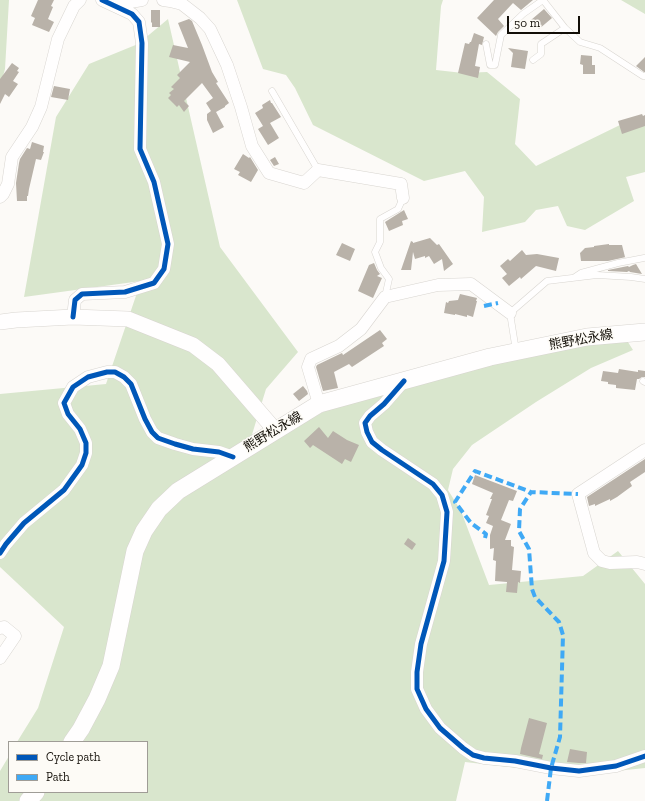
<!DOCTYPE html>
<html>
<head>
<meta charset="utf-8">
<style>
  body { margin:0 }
  #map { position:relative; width:645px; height:801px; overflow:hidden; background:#fcfaf7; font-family:"Zilla Slab",serif }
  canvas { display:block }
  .legend { position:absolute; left:8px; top:741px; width:140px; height:52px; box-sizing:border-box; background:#fdfbf6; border:1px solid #9f9c96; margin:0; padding:5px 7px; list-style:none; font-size:12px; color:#120e07 }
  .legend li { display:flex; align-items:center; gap:8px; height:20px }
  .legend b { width:20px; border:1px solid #9f9c96 }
  .scale { position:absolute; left:507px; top:16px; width:73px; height:18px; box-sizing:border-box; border:2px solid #120e07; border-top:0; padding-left:5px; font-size:12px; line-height:14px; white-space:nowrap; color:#120e07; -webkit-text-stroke:3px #fdfbf6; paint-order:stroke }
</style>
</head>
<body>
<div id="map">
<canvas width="645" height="801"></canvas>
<ul class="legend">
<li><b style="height:5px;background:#0057b8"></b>Cycle path</li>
<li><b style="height:5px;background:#3fa9f5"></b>Path</li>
</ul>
<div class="scale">50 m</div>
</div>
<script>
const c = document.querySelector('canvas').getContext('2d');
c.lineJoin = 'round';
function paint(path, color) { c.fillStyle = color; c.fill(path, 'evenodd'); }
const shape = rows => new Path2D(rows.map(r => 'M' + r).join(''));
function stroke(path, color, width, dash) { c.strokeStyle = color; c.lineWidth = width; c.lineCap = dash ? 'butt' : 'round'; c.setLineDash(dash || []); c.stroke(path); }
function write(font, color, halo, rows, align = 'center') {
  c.font = font + ' "Zilla Slab","Noto Sans JP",serif'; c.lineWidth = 3; c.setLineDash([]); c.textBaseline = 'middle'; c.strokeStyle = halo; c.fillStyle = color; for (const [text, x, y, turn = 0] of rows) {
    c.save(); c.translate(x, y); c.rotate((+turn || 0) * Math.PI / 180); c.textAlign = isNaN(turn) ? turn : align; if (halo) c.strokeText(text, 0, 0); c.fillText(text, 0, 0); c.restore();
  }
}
const forest = shape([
  [0,0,9,0,5,69,0,87],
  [237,0,443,0,441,6,436,70,463,73,487,72,520,99,515,144,536,166,620,125,645,116,645,172,626,177,634,201,585,230,567,226,558,206,536,210,525,222,482,232,484,197,465,171,424,181,313,125,295,88,286,75,263,69],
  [621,0,645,0,645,14],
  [168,19,220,247,298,352,266,389,246,454,345,400,522,355,626,339,633,350,591,368,536,402,472,445,453,469,448,490,461,511,489,585,583,576,618,551,645,584,645,768,579,775,465,762,456,801,0,801,0,771,9,756,9,792,147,792,147,742,17,742,38,708,64,627,0,567,0,394,106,384,141,281,24,297,56,117,89,64,138,44]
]);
const building = shape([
  [38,0,54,0,51,6,53,7,48,19,54,22,49,32,32,25,35,18,31,16],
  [494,0,533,0,521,10,513,3,498,19,504,26,498,32,496,36,477,18],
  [544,9,552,18,539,29,531,20],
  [151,10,160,10,160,27,152,27,152,23,151,22],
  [189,19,192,21,202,45,212,72,218,82,216,83,229,103,225,106,225,107,216,112,224,127,213,133,207,120,207,114,211,111,206,103,213,98,202,83,184,101,189,106,184,112,179,105,177,107,168,98,171,95,169,93,174,89,171,87,180,78,177,75,190,62,169,57,173,45,188,48,178,23],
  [474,33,484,37,482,45,479,44,475,66,480,67,478,78,458,73,465,43,469,44,470,42,471,42],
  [508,48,528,51,525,69,511,67,513,53],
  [581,55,592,56,592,65,595,65,595,74,583,74,583,65,580,64],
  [645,57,645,72,644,72,636,66],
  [12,63,19,68,17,71,19,72,13,81,18,84,9,97,5,94,0,104,0,79],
  [54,86,70,89,68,100,51,97],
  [270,100,271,103,272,103,281,117,270,123,279,138,268,145,258,129,263,126,255,113,263,108,262,105],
  [642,114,643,116,645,115,645,126,622,134,618,121],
  [32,142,44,146,43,152,44,152,41,160,36,159,29,189,28,196,27,196,27,201,17,201,16,183,19,163,20,159,27,148,30,149],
  [243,154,249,158,250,157,258,170,251,182,238,175,240,172,234,169],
  [275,157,279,164,274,166,270,160],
  [404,210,408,219,402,221,403,225,389,231,385,222],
  [430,238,437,245,439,244,453,264,444,271,442,259,434,264,429,256,425,258,425,256,415,259,413,252,411,270,401,270,411,241,413,242,413,243],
  [342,243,355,249,350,261,336,255],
  [609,244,609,245,622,245,625,257,626,257,608,261,581,261,580,253,585,248,594,247,594,246],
  [522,250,526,255,537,254,559,258,556,271,536,266,521,279,520,277,509,286,502,278,507,274,500,266,508,259,510,261],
  [374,263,377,270,380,274,377,276,382,278,373,298,358,291,369,265],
  [636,264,642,274,630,272,629,271,627,272,608,271,608,270,628,266,629,267,633,265],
  [460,294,477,298,476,301,477,301,473,317,467,315,467,317,455,314,455,315,444,313,446,302,448,303,449,301,458,300],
  [380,330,387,339,382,343,384,346,352,367,349,364,334,372,338,388,323,391,316,367,317,365,342,353,343,355],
  [619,369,638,372,638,370,645,371,645,377,642,377,639,379,637,379,635,390,616,388,616,385,608,384,608,382,601,381,603,371,618,373],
  [303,386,307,391,308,394,299,401,293,394],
  [319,427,328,438,333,431,347,440,359,445,351,462,345,459,342,464,313,445,310,448,304,441],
  [645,459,645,472,630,482,632,486,617,497,610,501,610,499,595,506,595,504,589,506,587,497],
  [475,475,488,480,517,491,513,501,509,500,501,520,511,524,505,540,511,540,511,546,514,547,512,570,521,571,520,583,518,582,517,593,506,592,507,582,495,581,496,561,493,560,494,548,490,549,490,535,493,526,486,523,489,516,486,515,492,499,490,499,493,493,472,484],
  [408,538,416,544,412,550,404,544],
  [529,718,547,723,539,754,543,755,542,759,520,754,521,748],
  [570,749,587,752,586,763,579,763,567,762]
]);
const service = shape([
  [486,44,490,65,495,65,501,35,523,14,543,0,565,28,580,42,600,48,643,76,645,76],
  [533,60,541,54,541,44,565,28],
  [272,91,318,170],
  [575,277,581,273,618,263,644,258],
  [385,297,389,279,381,268,375,252,380,242,380,219,398,209,403,198],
  [516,351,510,313,547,281,597,275,631,277,645,279],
  [643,381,645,382]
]);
const minor = shape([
  [163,0,170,1,182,4,200,18,210,29,227,65,241,107,252,146,269,173,304,183,318,170,401,184,403,198],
  [113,5,142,0],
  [0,197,3,194,8,184,12,157,32,127,41,107,58,39,74,6,80,0],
  [73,317,75,300,82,294,125,292,154,283,164,269,168,244,154,182,140,149,142,43,139,22,132,14,102,0],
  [404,381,384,404,370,416,365,423,367,432,372,442,382,450,433,484,442,495,447,512,444,561,421,644,417,672,417,689,426,709,440,728,463,748,473,755,484,758,515,761,551,768,579,771,616,766,645,756],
  [319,404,308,367,311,359,339,346,361,329,385,297,438,285,471,284,510,313],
  [645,450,578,494,594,553,602,561,610,563,637,562,645,564],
  [0,553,6,544,24,523,64,490,82,465,86,453,86,443,80,429,68,414,64,403,73,387,88,377,107,372,115,372,124,377,131,384,145,419,152,432,158,438,175,444,193,449,219,452,233,457],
  [0,628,4,627,15,636,0,658]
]);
const tertiary = shape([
  [0,322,16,320,73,317,128,319,193,345,218,364,275,430]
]);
const secondary = shape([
  [72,742,81,729,97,699,111,666,135,551,144,531,159,509,178,491,319,404,490,357,587,337,645,332],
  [28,801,36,792]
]);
const quiet = shape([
  [484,306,498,303],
  [485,538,486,534,471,523,455,502,475,471,531,492],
  [547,801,551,768,560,737,563,635,559,622,535,597,532,589,529,549,519,531,520,509,531,492,578,494]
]);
const cycleway = shape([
  [73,317,75,300,82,294,125,292,154,283,164,269,168,244,154,182,140,149,142,43,139,22,132,14,102,0],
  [404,381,384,404,370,416,365,423,367,432,372,442,382,450,433,484,442,495,447,512,444,561,421,644,417,672,417,689,426,709,440,728,463,748,473,755,484,758,515,761,551,768,579,771,616,766,645,756],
  [0,553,6,544,24,523,64,490,82,465,86,453,86,443,80,429,68,414,64,403,73,387,88,377,107,372,115,372,124,377,131,384,145,419,152,432,158,438,175,444,193,449,219,452,233,457]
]);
const streetNames = [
  ["熊野松永線",581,340,-10],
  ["熊野松永線",273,432,-31]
];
paint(forest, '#d9e6cd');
paint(building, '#b9b2a9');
stroke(service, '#d8d5d0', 7);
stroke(minor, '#d8d5d0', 13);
stroke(tertiary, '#d8d5d0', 16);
stroke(secondary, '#d8d5d0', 18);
stroke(service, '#fffefe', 6);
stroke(minor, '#fffefe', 12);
stroke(tertiary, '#fffefe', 15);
stroke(secondary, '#fffefe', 17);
stroke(quiet, '#3fa9f5', 4, [8, 4]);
stroke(cycleway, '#0057b8', 5);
write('13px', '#120e07', '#fdfbf6', streetNames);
</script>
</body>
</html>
